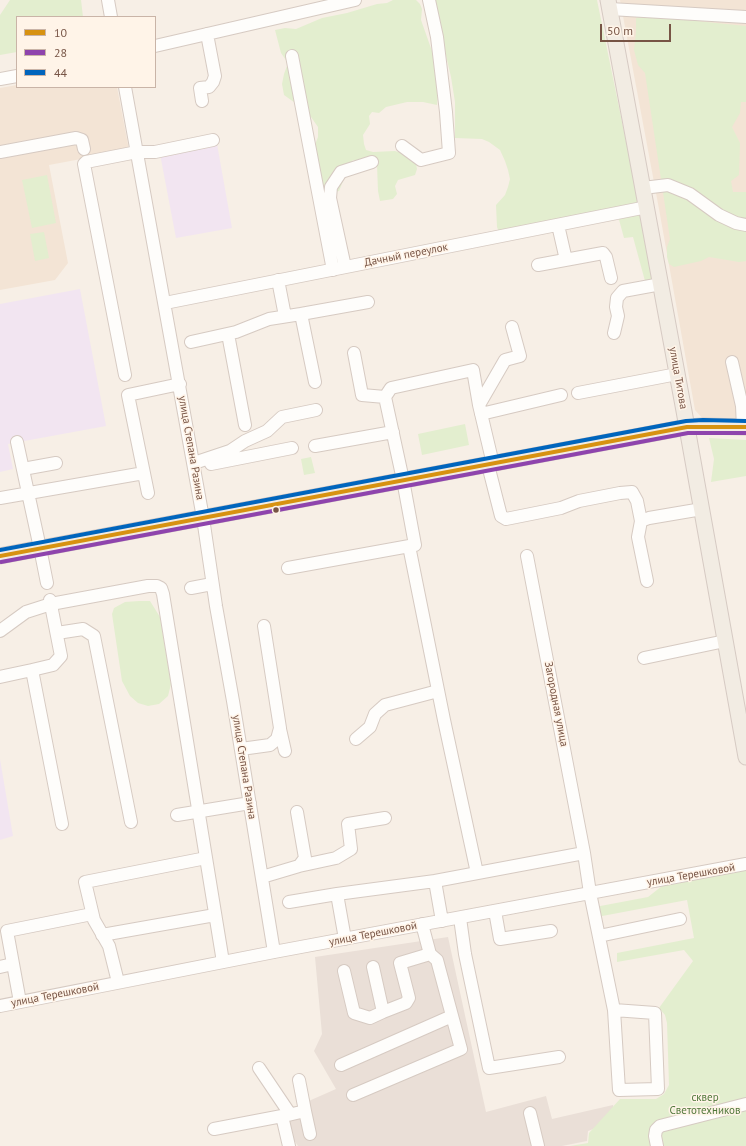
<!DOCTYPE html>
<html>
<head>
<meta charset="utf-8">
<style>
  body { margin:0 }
  #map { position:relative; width:746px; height:1146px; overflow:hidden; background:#f7efe6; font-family:"PT Sans",sans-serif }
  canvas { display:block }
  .legend { position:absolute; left:16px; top:16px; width:140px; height:72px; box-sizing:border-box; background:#fff4e8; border:1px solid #c9b4a7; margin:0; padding:5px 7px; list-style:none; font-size:12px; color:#775445 }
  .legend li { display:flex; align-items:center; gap:8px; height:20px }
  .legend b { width:20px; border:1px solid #c9b4a7 }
  .scale { position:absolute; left:600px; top:24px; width:71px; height:18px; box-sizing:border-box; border:2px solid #775445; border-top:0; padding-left:5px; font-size:12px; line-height:14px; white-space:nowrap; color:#775445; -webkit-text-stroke:3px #fff4e8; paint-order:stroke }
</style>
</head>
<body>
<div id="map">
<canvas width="746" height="1146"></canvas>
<ul class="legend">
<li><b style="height:5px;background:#d79211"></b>10</li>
<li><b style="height:5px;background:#8e44ad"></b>28</li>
<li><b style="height:5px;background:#0065bd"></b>44</li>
</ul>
<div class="scale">50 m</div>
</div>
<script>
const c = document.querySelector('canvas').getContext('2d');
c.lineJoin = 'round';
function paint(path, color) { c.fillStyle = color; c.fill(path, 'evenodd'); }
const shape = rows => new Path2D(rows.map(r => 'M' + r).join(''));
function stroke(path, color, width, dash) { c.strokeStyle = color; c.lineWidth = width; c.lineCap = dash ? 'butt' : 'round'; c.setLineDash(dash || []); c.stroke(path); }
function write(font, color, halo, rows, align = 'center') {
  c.font = font + ' "PT Sans",sans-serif'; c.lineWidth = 3; c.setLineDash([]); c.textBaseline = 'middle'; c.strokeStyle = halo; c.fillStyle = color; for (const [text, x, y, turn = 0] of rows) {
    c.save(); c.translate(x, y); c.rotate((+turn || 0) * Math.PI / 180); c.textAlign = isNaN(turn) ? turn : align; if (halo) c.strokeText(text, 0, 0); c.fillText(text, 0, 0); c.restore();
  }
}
const residential = shape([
  [620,0,746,0,746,420,703,419,695,410,659,209],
  [17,85,17,87,117,87,129,150,49,165,68,263,55,280,0,290,0,88]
]);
const industrial = shape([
  [448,937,486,1112,546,1096,552,1119,613,1105,616,1121,588,1131,587,1141,562,1146,298,1146,277,1115,336,1089,314,1051,322,1034,315,957]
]);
const education = shape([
  [217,144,232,228,176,238,160,154],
  [80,289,106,426,8,444,13,469,0,472,0,304],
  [0,759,13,836,0,840]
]);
const green = shape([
  [10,0,81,0,83,17,17,17,17,52,0,55,0,15],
  [393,0,416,0,420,4,422,9,421,20,433,54,439,81,437,105,423,102,407,102,386,107,379,113,372,112,369,116,370,124,363,135,364,144,366,150,373,152,395,151,407,155,415,159,417,169,415,175,398,180,395,186,397,194,393,199,380,201,378,191,377,165,358,162,353,160,350,164,339,191,331,193,312,176,312,152,318,137,318,127,311,117,298,105,284,95,282,84,284,74,288,63,281,53,275,30,285,28,296,29,322,18,347,13,377,4,387,3],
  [433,0,597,0,653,273,653,279,645,281,633,237,624,238,618,216,502,240,497,227,496,205,505,195,508,187,510,179,508,170,505,161,500,150,489,142,482,139,455,138,455,102,451,77],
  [647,16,746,26,746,102,741,102,740,113,732,127,740,143,739,175,731,181,733,192,746,192,746,261,739,262,709,257,701,261,674,267,669,264,667,257,667,247,670,239,645,73,638,65,634,50,636,32,636,18],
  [47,175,56,223,32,228,22,180],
  [44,232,49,258,35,261,30,234],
  [465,424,469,445,422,455,418,434],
  [709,438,746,440,746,476,711,482,714,459],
  [311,457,315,473,304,475,301,459],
  [139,601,150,601,160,617,171,684,168,696,159,704,148,706,138,703,130,696,122,681,112,614,114,608,125,602],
  [741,871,746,871,746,1146,570,1146,588,1143,589,1133,620,1099,656,1099,664,1094,669,1085,667,1023,665,1015,659,1008,693,961,684,950,617,962,617,953,694,938,687,900,597,917,595,907,648,897,662,886]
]);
const minor = shape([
  [108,0,111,17],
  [610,9,746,17],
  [155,46,355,0],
  [292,56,333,270],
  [0,79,17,76],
  [125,87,203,518,216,606,233,701,274,952],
  [202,101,200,88,209,87,213,82,215,76,207,34],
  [402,146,421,160,449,153,446,112,437,37,429,0],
  [0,152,76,138,82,140,84,149],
  [643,188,668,185,690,194,719,215,736,223,746,225],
  [558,225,566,260],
  [538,265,603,253,606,257,611,278],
  [345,267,330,198,331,187,341,172,372,162],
  [278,280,285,316],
  [165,303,647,207],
  [301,314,368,302],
  [614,333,618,316,616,307,617,298,623,291,661,284],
  [228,334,245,425],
  [191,342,236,332,269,319,301,314,315,382],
  [732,362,742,406,743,427],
  [125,375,84,164,86,162,137,152,155,152,213,140],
  [578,393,677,374],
  [385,397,391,388,473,370,479,405,493,464],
  [479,405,505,360,520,356,512,327],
  [481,414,561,395],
  [17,442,40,548],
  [315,446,393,432],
  [194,463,230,451,245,441,267,431,282,417,316,410],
  [211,464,292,448],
  [488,465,501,516,506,519,561,508,579,501,620,493,632,492,637,501,641,521],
  [23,469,56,463],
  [148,493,128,395,180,384],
  [0,498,144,473],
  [409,546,444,720,477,873],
  [40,548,47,583],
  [288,568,415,545,403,480,385,397,362,395,354,353],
  [647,581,638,537,641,521,649,518,702,509],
  [191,588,212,584],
  [50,600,61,656,53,665,32,670,62,824],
  [0,631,26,612,51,604,148,586,157,586,161,588,163,594,223,962],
  [57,633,83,629,94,636,131,822],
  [644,658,725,641],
  [0,677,32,670],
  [280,729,285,751],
  [356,739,370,727,375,714,385,705,438,691],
  [241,749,270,745,277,739,280,728,264,626],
  [177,815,250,803],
  [584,853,590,893,614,1010,619,1090,658,1089,655,1013,614,1010],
  [299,866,336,858,351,849,348,824,385,818],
  [262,877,299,866,305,858,297,812],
  [337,894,435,881],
  [289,902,337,894,345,939],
  [495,911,500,939,551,931],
  [460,918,465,954,489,1068,559,1057],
  [442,921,435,881,584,853,527,556],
  [102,935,215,915],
  [599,936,680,919],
  [0,967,13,964],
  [373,967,383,1012,406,1003,409,998,400,963,430,954],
  [344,971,354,1013,370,1018,383,1012],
  [118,982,109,946,94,920,85,882,206,858],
  [20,1002,7,931,92,914],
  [0,1006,274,952,746,864],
  [341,1065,452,1016],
  [259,1068,290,1114],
  [299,1080,305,1111],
  [353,1095,461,1049,437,960,430,954,422,924],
  [530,1113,538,1146],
  [284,1116,305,1111,310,1134],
  [214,1129,282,1116,289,1146],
  [657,1146,655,1136,656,1130,660,1126,746,1104]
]);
const major = shape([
  [608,0,684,411,746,757],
  [0,556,687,427,703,426,746,427]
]);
const bus1 = shape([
  [0,556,687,427,746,427]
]);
const bus2 = shape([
  [1,562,688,433,746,433]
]);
const bus3 = shape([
  [0,550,686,421,703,420,746,421]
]);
const markers = [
  [276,510,3.5,"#775445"]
];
const streetNames = [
  ["Дачный переулок",406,255,-11],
  ["улица Титова",678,378,80],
  ["улица Степана Разина",191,448,80],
  ["Загородная улица",556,704,79],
  ["улица Степана Разина",244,767,81],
  ["улица Терешковой",691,875,-10],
  ["улица Терешковой",373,934,-11],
  ["улица Терешковой",55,995,-11]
];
const parkNames = [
  ["сквер",705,1098],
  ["Светотехников",705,1111]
];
paint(residential, '#f3e4d5');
paint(industrial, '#eadfd7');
paint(education, '#f2e5f1');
paint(green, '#e3eecf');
stroke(minor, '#d6cac2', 14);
stroke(major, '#d6cac3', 17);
stroke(minor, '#fefdfb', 12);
stroke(major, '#f2ece3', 15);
stroke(bus1, '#d79211', 4);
stroke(bus2, '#8e44ad', 4);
stroke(bus3, '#0065bd', 4);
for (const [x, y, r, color] of markers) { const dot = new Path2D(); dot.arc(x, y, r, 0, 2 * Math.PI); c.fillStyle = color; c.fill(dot); stroke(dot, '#fff4e8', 1.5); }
write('11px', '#775445', '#fff4e8', streetNames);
write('11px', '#50783a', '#fff4e8', parkNames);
</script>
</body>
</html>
